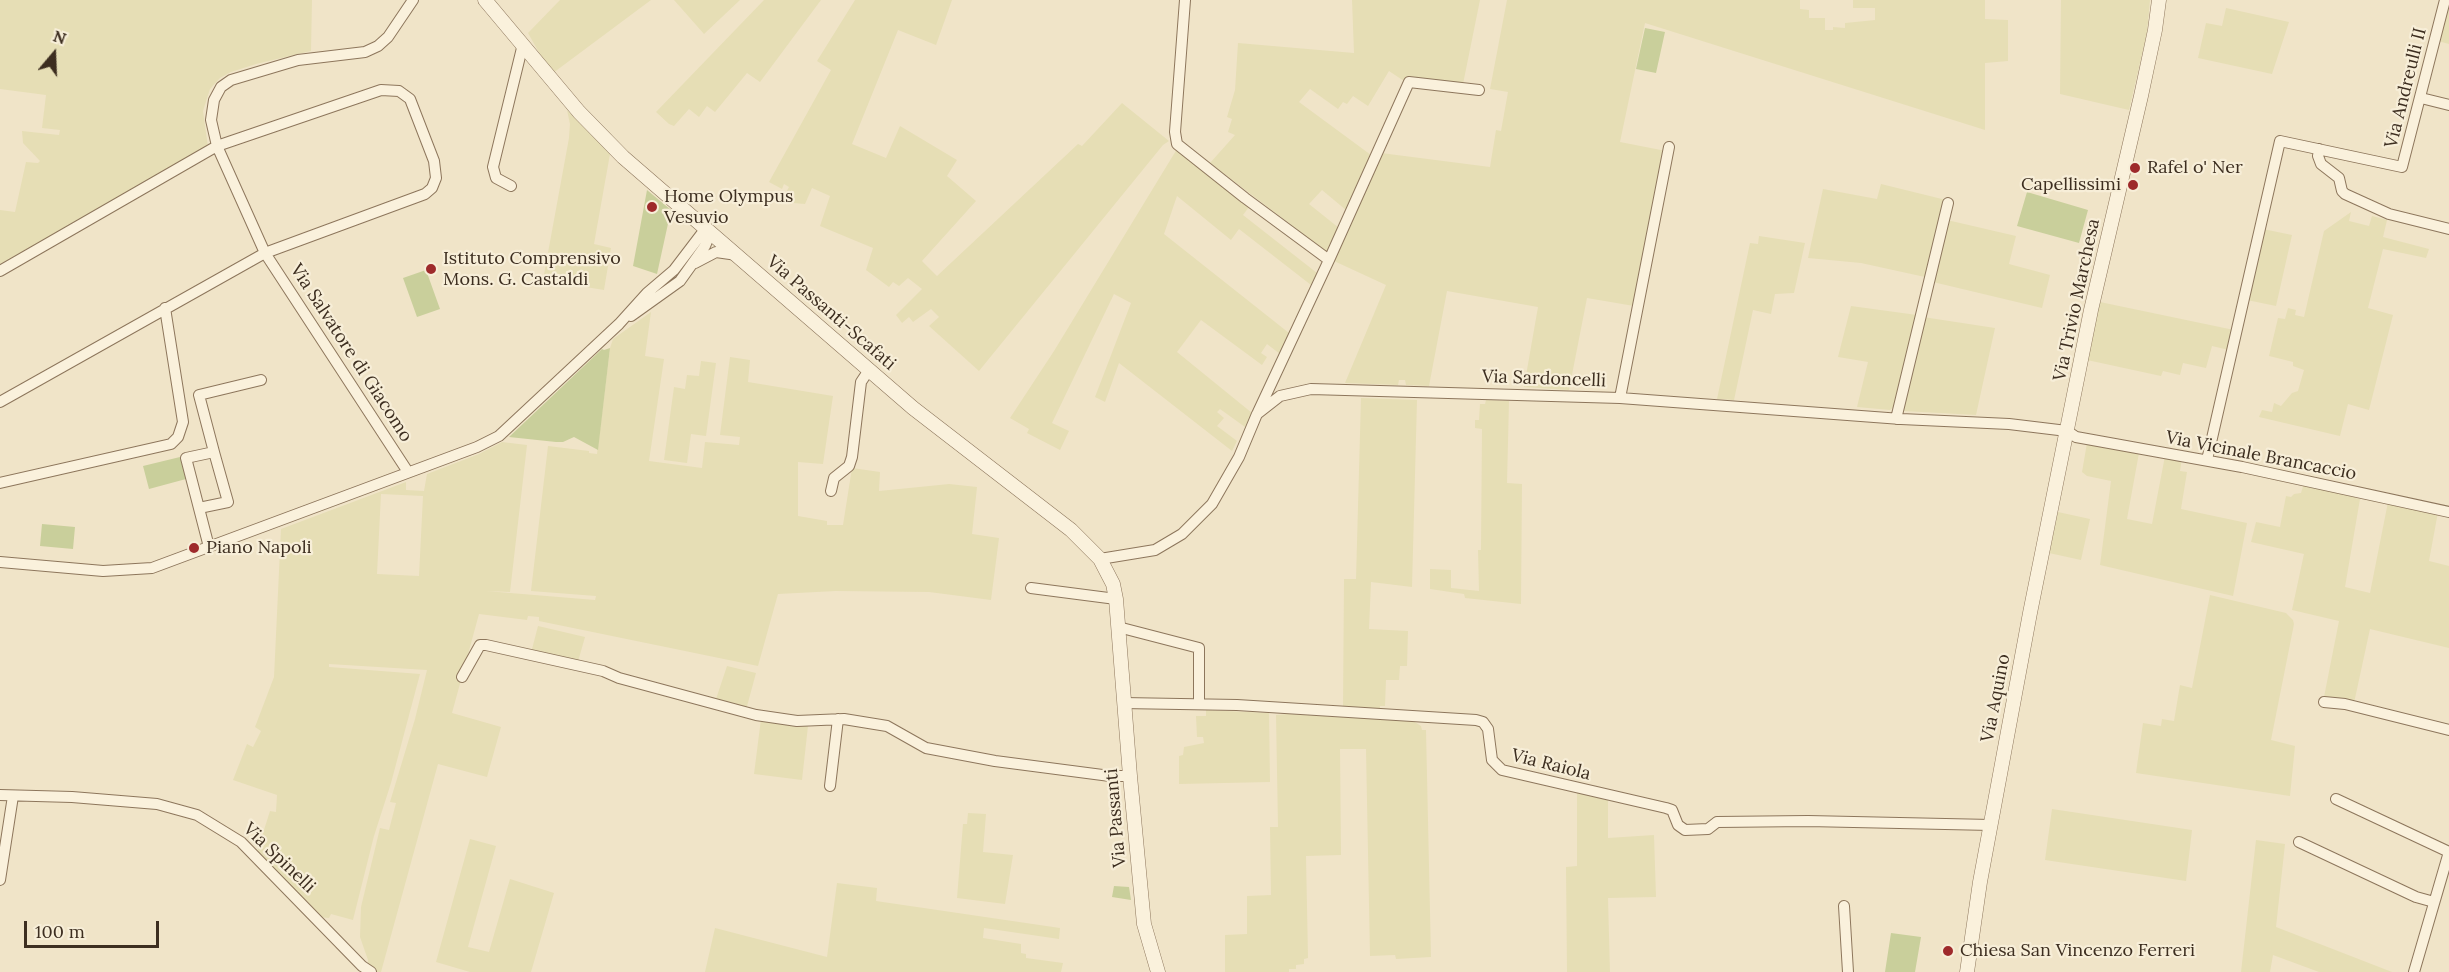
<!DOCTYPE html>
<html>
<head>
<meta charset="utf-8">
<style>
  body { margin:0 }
  #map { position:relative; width:2449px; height:972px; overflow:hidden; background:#f0e4c8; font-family:Lora,serif }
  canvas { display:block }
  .north { position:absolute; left:24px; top:24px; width:60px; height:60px; -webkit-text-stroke:4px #f7eed8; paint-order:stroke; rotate:19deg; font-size:16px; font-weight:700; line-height:24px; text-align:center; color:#3d2e20 }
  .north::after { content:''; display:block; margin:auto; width:21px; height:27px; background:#3d2e20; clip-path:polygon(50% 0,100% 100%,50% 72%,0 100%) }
  .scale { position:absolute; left:24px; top:921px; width:135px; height:27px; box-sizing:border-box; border:3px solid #3d2e20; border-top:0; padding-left:8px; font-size:18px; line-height:21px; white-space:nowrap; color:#3d2e20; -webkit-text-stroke:4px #f7eed8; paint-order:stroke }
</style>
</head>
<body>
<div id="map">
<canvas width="2449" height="972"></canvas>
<div class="north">N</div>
<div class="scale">100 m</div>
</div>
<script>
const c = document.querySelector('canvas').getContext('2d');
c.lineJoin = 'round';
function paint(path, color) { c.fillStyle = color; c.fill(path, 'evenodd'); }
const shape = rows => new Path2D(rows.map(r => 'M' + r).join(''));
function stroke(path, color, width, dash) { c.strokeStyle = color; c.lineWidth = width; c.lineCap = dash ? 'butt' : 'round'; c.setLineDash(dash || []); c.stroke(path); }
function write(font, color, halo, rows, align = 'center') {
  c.font = font + ' Lora,serif'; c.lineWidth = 4.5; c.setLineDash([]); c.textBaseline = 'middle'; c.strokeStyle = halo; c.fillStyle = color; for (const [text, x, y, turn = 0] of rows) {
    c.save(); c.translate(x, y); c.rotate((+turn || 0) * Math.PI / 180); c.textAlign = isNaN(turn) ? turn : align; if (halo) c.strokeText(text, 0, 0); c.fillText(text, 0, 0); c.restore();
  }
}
const farmland = shape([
  [0,0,312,0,311,51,256,64,231,72,220,78,210,89,203,111,208,147,0,264,0,210,15,212,26,162,38,163,40,161,23,143,22,131,59,135,60,130,42,128,46,95,0,89],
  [560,0,651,0,553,73,546,65,528,33],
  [674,0,740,0,704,34],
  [764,0,821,0,760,82,747,73,715,112,707,106,699,117,689,109,674,126,669,124,656,112],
  [855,0,952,0,936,45,898,30,852,144,886,158,900,126,957,160,947,176,976,201,922,261,937,276,1078,144,1082,146,1122,103,1169,141,1163,145,979,371,929,326,939,317,931,309,913,322,909,317,902,323,896,315,922,289,908,278,899,286,893,282,889,287,866,270,873,248,820,226,830,196,812,188,805,204,793,203,783,198,789,187,784,184,782,189,769,182,831,70,817,61],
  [1352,0,1480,0,1463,84,1408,76,1404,81,1389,71,1368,106,1353,96,1347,104,1343,102,1338,109,1310,89,1299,102,1371,155,1346,210,1322,190,1309,204,1339,228,1328,253,1210,163,1235,135,1228,132,1232,119,1227,117,1235,90,1238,43,1354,53],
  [1507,0,1800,0,1800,9,1809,10,1809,18,1825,18,1825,30,1833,30,1833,27,1845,28,1845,23,1875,20,1875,8,1853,8,1853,0,1985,0,1985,19,2008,20,2008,61,1985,63,1985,130,1645,23,1620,142,1666,151,1634,306,1587,298,1569,390,1524,387,1538,307,1447,291,1429,386,1406,385,1405,380,1399,380,1398,385,1345,383,1386,285,1334,261,1381,153,1490,167,1496,130,1501,131,1508,92,1490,89],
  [2061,0,2150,0,2147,33,2129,110,2060,94],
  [2449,0,2449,44,2438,41],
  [2226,8,2289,22,2272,74,2198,58,2206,23,2222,26],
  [567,110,610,154,594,244,611,248,604,290,543,280,569,138,570,124],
  [1177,149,1249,207,1243,215,1317,273,1311,285,1239,229,1231,240,1177,196,1164,234,1289,333,1280,354,1267,344,1261,353,1267,357,1262,365,1201,320,1177,352,1252,413,1245,427,1220,409,1217,412,1224,418,1217,426,1237,441,1232,451,1119,363,1105,402,1095,397,1131,303,1114,294,1052,423,1069,431,1060,450,1027,433,1029,429,1010,418,1054,351],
  [1881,184,1946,200,1925,277,1861,263,1808,258,1823,189,1877,199],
  [2351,212,2349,221,2369,226,2372,216,2387,220,2383,237,2429,249,2426,258,2383,249,2368,308,2393,315,2369,410,2348,404,2340,436,2259,417,2262,410,2272,412,2274,403,2281,406,2292,393,2298,391,2304,370,2293,366,2293,362,2269,356,2278,318,2285,319,2288,308,2296,310,2295,315,2304,317,2324,231],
  [1947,220,2016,236,2009,264,2050,275,2042,308,1933,282],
  [2263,229,2292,235,2276,306,2247,300],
  [1759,236,1805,243,1794,293,1775,294,1771,314,1753,310,1734,400,1717,399,1750,243,1758,244],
  [2100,302,2234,330,2229,350,2212,346,2206,368,2183,363,2180,375,2163,371,2161,376,2087,360],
  [1851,306,1917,315,1895,406,1890,410,1857,407,1868,362,1838,357],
  [651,312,645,356,664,359,649,461,702,468,705,442,739,445,740,437,720,435,730,357,750,360,748,382,833,396,823,464,798,462,798,516,827,521,827,525,843,525,852,468,880,472,879,491,949,484,977,487,972,534,999,538,991,600,929,592,836,591,778,594,758,666,539,621,539,617,528,616,527,620,479,614,452,713,501,727,487,777,438,764,381,972,377,972,368,965,368,960,360,937,361,907,380,828,389,830,396,803,390,802,415,719,427,670,329,664,329,667,420,674,391,783,374,836,353,920,331,914,329,918,319,917,257,852,270,811,276,812,277,795,233,780,247,744,253,747,261,731,255,727,274,677,281,529,406,482,406,490,424,491,427,474,479,454,502,442,527,445,510,592,486,591,595,600,596,596,531,591,548,446,589,451,589,453,597,454,610,348,613,339],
  [381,494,423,496,419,576,377,574],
  [1923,317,1995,328,1976,415,1903,411],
  [701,361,716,363,706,436,691,434,687,463,664,460,674,387,685,389,687,375,699,376],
  [1361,398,1417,400,1412,587,1371,582,1369,629,1408,631,1407,666,1400,666,1399,680,1386,680,1385,706,1380,706,1380,710,1343,708,1344,579,1356,579],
  [1486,400,1509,401,1507,483,1522,484,1521,604,1465,598,1464,594,1430,589,1430,569,1451,570,1451,588,1479,591,1478,550,1481,550,1482,429,1475,428,1475,420,1479,420,1480,404,1485,404],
  [2087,443,2139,453,2127,519,2152,524,2165,456,2182,458,2180,471,2187,472,2181,509,2247,523,2233,596,2100,565,2111,481,2087,476,2082,472],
  [2304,483,2355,494,2355,498,2360,499,2345,587,2370,593,2388,502,2438,512,2429,561,2449,566,2449,648,2370,629,2354,703,2324,697,2339,621,2292,610,2304,554,2251,542,2256,522,2280,527,2286,496,2291,497,2294,494,2301,493],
  [2058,512,2090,519,2081,560,2049,553],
  [2210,595,2286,613,2293,620,2294,624,2271,740,2295,746,2290,796,2136,773,2143,723,2161,726,2162,719,2174,721,2180,685,2192,688],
  [538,626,585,637,577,665,531,653],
  [727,666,756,673,746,710,715,702],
  [1206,710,1269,713,1270,782,1179,784,1179,756,1183,755,1184,747,1204,743,1203,737,1197,737,1196,716,1206,716],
  [1288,714,1413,721,1421,726,1422,730,1426,730,1431,957,1396,959,1395,955,1370,956,1366,749,1340,749,1341,855,1306,856,1308,958,1304,959,1304,964,1296,965,1296,969,1289,969,1289,972,1225,972,1225,935,1247,934,1247,896,1271,895,1270,827,1278,827,1276,715],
  [761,719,808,726,802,780,754,774],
  [1577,791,1608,799,1608,838,1654,835,1656,897,1608,898,1610,972,1567,972,1566,867,1577,866],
  [2052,809,2192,830,2186,881,2045,860],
  [968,813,986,814,983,852,1013,855,1005,904,957,898,963,824,967,824],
  [470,839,496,846,468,947,489,952,510,879,554,893,531,972,470,972,436,962],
  [2256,840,2285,844,2276,927,2392,972,2319,972,2273,955,2270,972,2241,972],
  [837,883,877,888,876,901,1060,928,1059,939,984,928,983,938,1021,944,1021,953,1026,954,1026,958,1063,963,1061,972,705,972,715,928,827,957]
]);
const green = shape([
  [1645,28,1665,32,1656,73,1636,69],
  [647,190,671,210,657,274,633,266],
  [2027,192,2088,210,2079,243,2017,226],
  [426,270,440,309,417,317,403,278],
  [610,348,598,450,574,437,563,442,556,442,509,437,602,349,604,350],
  [180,457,186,479,149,489,143,466],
  [42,524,75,527,73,549,40,546],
  [1114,886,1129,887,1131,900,1112,897],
  [1891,933,1921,937,1915,972,1885,972]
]);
const minor = shape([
  [1185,0,1175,132,1177,144,1245,198,1329,260,1258,412],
  [2421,98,2449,105],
  [2319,149,2318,156,2321,164,2339,178,2342,191,2345,194,2389,214,2449,229],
  [511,186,496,178,493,167,523,44],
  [1329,260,1409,82,1479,90],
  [695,263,716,252,737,255],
  [0,271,217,146,381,90,399,91,410,99,434,161,436,178,432,188,425,194,265,253,0,402],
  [631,316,680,281,705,246,711,232],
  [1620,398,1669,147],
  [1896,419,1948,203],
  [2207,460,2280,141,2402,167,2445,0],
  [408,472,265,253,217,146,211,120,214,100,221,87,231,80,298,60,365,52,378,46,388,37,413,0],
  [0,483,171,444,178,437,183,422,165,308],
  [831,491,834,478,849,466,852,457,861,382,869,370],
  [199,508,228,502,214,452],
  [209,547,186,458,214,452,199,395,261,380],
  [1100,559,1155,550,1182,534,1212,504,1239,457,1257,414,1280,396,1311,389,1620,398,1901,419,2009,424,2067,431,2076,437,2242,467,2449,512],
  [0,562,103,571,152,568,477,447,499,436,619,324,647,293,674,270,706,228],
  [1031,588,1116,599],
  [1118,627,1199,648,1199,704],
  [462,677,480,645,486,645,603,671,619,678,756,715,797,721,844,719,887,726,926,748,995,761,1110,776,1130,776],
  [2324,702,2345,704,2449,730],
  [1123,703,1237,705,1476,720,1483,722,1488,729,1492,760,1502,770,1666,808,1672,810,1678,825,1685,830,1708,829,1717,822,1808,821,1991,825],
  [830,786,838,719],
  [0,795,72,797,157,804,197,815,241,842,362,966,371,972],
  [2336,799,2449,852],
  [2299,842,2416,897,2434,902],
  [0,880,13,796],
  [1844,906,1848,972],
  [2414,972,2449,852]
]);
const tertiary = shape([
  [485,0,579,112,623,157,913,408,1071,530,1100,559,1113,584,1116,599,1130,776,1144,924,1158,972],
  [1967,972,1980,882,2030,613,2091,310,2141,96,2155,30,2159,0]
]);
const markers = [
  [2135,168,6,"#9e2a2b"],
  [2133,185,6,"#9e2a2b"],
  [652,207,6,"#9e2a2b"],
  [431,269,6,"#9e2a2b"],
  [194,548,6,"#9e2a2b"],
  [1948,951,6,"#9e2a2b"]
];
const streetNames = [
  ["Via Andreulli II",2406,88,-76],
  ["Via Trivio Marchesa",2077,300,-78],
  ["Via Passanti-Scafati",831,313,41],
  ["Via Salvatore di Giacomo",351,353,57],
  ["Via Sardoncelli",1544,379,2],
  ["Via Vicinale Brancaccio",2261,456,11],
  ["Via Aquino",1996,698,-79],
  ["Via Raiola",1551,765,14],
  ["Via Passanti",1116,818,-95],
  ["Via Spinelli",279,858,44]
];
const poiNames = [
  ["Rafel o' Ner",2147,168],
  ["Capellissimi",2121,185,"right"],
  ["Home Olympus",664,197],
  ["Vesuvio",664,218],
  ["Istituto Comprensivo",443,259],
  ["Mons. G. Castaldi",443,280],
  ["Piano Napoli",206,548],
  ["Chiesa San Vincenzo Ferreri",1960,951]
];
paint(farmland, '#e6deb5');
paint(green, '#c9cf9b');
stroke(minor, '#8d765c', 12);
stroke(tertiary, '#8d765c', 15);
stroke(minor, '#faf1dc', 10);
stroke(tertiary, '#faf1dc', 14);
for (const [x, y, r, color] of markers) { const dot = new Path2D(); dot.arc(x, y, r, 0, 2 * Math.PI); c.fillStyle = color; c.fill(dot); stroke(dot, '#f7eed8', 2); }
write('18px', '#3d2e20', '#f7eed8', streetNames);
write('18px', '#3d2e20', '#f7eed8', poiNames, 'left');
</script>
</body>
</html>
